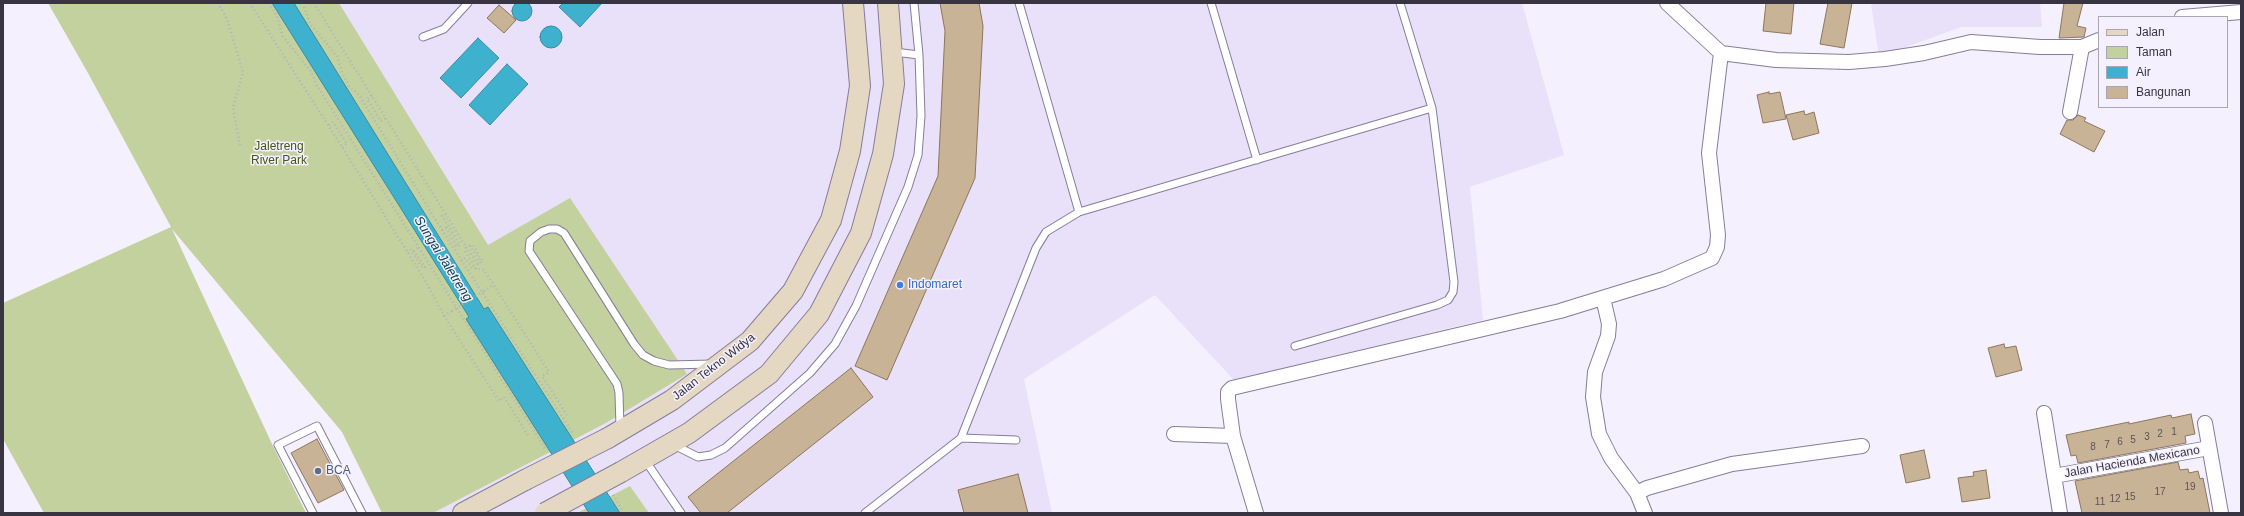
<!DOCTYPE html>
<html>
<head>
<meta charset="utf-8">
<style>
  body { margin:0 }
  #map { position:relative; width:2244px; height:516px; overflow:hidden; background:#f4f0fe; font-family:Helvetica,sans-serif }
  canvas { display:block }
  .frame { position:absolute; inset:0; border:4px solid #383441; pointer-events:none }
  .legend { position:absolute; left:2098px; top:16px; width:130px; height:92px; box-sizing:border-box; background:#f4f0fe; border:1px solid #a9a5b2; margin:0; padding:5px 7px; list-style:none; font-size:12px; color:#383441 }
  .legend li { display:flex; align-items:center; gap:8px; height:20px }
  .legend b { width:20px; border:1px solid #a9a5b2 }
</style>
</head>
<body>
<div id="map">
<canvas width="2244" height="516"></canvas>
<div class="frame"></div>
<ul class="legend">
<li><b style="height:5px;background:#e5d8c2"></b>Jalan</li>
<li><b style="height:11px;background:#c2d19e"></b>Taman</li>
<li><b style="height:11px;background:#3db1cd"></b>Air</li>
<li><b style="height:11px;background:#c9b396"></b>Bangunan</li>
</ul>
</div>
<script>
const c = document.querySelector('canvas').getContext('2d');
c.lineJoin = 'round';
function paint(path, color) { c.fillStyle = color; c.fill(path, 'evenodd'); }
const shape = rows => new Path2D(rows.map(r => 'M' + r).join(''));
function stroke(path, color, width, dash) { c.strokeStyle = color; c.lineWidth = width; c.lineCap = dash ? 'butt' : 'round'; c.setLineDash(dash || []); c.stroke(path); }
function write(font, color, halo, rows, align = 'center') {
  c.font = font + ' Helvetica,sans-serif'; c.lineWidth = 3; c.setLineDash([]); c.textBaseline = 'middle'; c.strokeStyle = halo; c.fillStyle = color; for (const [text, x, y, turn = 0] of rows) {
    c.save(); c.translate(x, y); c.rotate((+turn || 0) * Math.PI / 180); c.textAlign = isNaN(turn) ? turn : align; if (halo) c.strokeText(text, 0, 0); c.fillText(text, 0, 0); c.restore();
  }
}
const built = shape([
  [339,3,1522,3,1564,155,1470,187,1483,320,1234,380,1155,295,1024,379,1052,513,649,513,630,486,577,513,433,513,606,423,687,373,488,246],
  [1871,3,2040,3,2042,27,1961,27,1879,57]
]);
const green = shape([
  [48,3,339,3,488,245,570,198,687,374,606,423,433,513,382,513,342,432,172,229,272,444,306,513,44,513,3,439,3,303,171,227,88,73],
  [630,486,649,513,577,513]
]);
const water = shape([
  '512 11a10 10 0 1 1 20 0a10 10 0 1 1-20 0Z',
  [272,3,294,3,484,309,488,307,620,513,589,513,466,319,469,317,272,3],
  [563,3,602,3,580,27,559,7,563,3],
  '540 37a11 11 0 1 1 22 0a11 11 0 1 1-22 0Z',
  [478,38,499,58,461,98,440,78,478,38],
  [507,64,528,84,490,125,469,105,507,64]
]);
const building = shape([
  [940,3,979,3,983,26,975,178,887,380,855,366,938,176,945,31,940,3],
  [1766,3,1794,3,1791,34,1763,31,1766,3],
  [1828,3,1852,3,1844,48,1820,44,1828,3],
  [2064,3,2083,3,2077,26,2086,28,2084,37,2059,38,2064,3],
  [499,5,516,20,504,33,487,18,499,5],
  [1769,92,1769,94,1780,92,1786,119,1763,123,1757,95,1769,92],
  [1804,111,1805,115,1814,112,1819,133,1793,140,1786,115,1804,111],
  [2078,115,2086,118,2084,121,2105,131,2094,152,2060,134,2067,120,2073,120,2078,115],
  [2004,344,2005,348,2016,346,2022,370,1996,377,1988,348,2004,344],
  [851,368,873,397,727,513,701,513,688,497,851,368],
  [2191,414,2195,434,2185,436,2186,443,2078,463,2076,455,2071,456,2066,435,2129,422,2129,424,2171,415,2172,418,2191,414],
  [317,439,344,490,318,503,291,453,317,439],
  [1924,450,1930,478,1906,483,1900,455,1924,450],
  [2178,462,2180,470,2188,469,2189,473,2198,471,2200,479,2203,478,2210,513,2082,513,2075,481,2178,462],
  [1986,470,1990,498,1962,502,1958,478,1974,476,1973,472,1986,470],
  [1018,474,1028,513,964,513,958,490,1018,474]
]);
const path = shape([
  [218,3,227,19,243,72,233,108,240,145],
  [250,3,342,147,426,282,444,316,499,401,504,397,529,437],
  [269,3,277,16,283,37,311,71,316,84,546,450],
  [303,3,310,24,337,56,343,75,349,86,359,95,442,230,574,435],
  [314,3,466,247,465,251,477,270],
  [372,96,367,99,381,121,386,118],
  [329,125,333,122,347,144,342,147],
  [442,230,446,228,457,247,460,245,442,216,446,214],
  [466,247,478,264,481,263,470,246,473,245,483,262],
  [407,251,410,249,423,268,425,267,414,251,419,247],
  [461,261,465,258,472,268,484,270,549,372,542,376,567,415],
  [484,291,493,285],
  [444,316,452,311],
  [613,495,624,513]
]);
const lane = shape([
  [1019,3,1079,212],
  [1211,3,1257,160],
  [423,37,444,29,468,3],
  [894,52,919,55,914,3],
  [1295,346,1437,305,1448,300,1453,292,1454,282,1432,108,1400,3],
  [620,428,619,393,617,384,529,251,530,241,541,232,549,229,557,229,564,233,634,344,643,355,654,361,669,365,712,364],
  [961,438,1016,440],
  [674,445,698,457,711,455,725,448,810,373,835,344,856,306,908,187,918,155,921,116,919,55],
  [645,460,681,513],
  [313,513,278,445,317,426,362,513],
  [865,513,961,438,1036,248,1046,232,1079,212,1432,108]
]);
const street = shape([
  [1667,3,1721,53,1776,60,1849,62,1885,59,1924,53,1971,42,2040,47,2082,47,2099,40],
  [2182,17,2241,12],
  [2070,112,2082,47],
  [1603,298,1609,324,1608,336,1595,372,1593,397,1599,434,1611,458,1637,493],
  [2044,413,2060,513],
  [2205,423,2221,513],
  [1174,434,1233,436],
  [2054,476,2209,448],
  [1256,513,1233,436,1228,399,1228,392,1232,388,1560,311,1664,279,1712,258,1717,247,1718,235,1709,153,1721,53],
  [1645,513,1637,493,1647,488,1732,464,1862,446]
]);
const secondary = shape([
  [608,438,672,400,750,341,793,291,831,220,850,151,860,86,853,3],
  [621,472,689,433,769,374,819,314,861,233,883,154,894,84,888,3],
  [463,513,525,480]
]);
const pathBridge = shape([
  [452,311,484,291]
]);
const secondaryBridge = shape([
  [525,480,608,438],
  [545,513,621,472]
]);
const markers = [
  [900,285,4,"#3f7fe0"],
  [318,471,4,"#5c6f8a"]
];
const numberNames = [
  ["1",2174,432],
  ["2",2160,434],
  ["3",2147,437],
  ["5",2133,440],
  ["6",2120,442],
  ["7",2107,445],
  ["8",2093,447],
  ["19",2190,487],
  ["17",2160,492],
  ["15",2130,497],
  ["12",2115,499],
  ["11",2100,502]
];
const parkNames = [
  ["Jaletreng",279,147],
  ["River Park",279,161]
];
const shopNames = [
  ["Indomaret",908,285]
];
const streetNames = [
  ["Jalan Tekno Widya",714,367,-38],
  ["Jalan Hacienda Mexicano",2132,462,-10]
];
const serviceNames = [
  ["BCA",326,471]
];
const waterNames = [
  ["Sungai Jaletreng",443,259,58]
];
paint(built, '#e8e1f9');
paint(green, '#c2d19e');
paint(water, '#3db1cd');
stroke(water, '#3c8ca3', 1);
paint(building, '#c9b396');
stroke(building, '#8c775c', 1);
stroke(lane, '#867d9b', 9);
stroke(street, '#867d9b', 16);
stroke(secondary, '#867d9b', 22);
stroke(path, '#b5b1bf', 2.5, [1, 3]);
stroke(lane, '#fff', 7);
stroke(street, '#fff', 14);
stroke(secondary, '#e5d8c2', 20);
stroke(secondaryBridge, '#867d9b', 22, []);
stroke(pathBridge, '#b5b1bf', 2.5, [1, 3]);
stroke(secondaryBridge, '#e5d8c2', 20);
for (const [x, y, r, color] of markers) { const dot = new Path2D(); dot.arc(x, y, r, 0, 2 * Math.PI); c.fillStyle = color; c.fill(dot); stroke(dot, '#f4f0fe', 1.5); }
write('10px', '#5c5456', null, numberNames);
write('12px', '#465419', '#f4f0fe', parkNames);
write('12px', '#366cbe', '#f4f0fe', shopNames, 'left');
write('12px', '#383441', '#f4f0fe', streetNames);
write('12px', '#4e5e75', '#f4f0fe', serviceNames, 'left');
write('italic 13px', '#0c404c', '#f4f0fe', waterNames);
</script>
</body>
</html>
